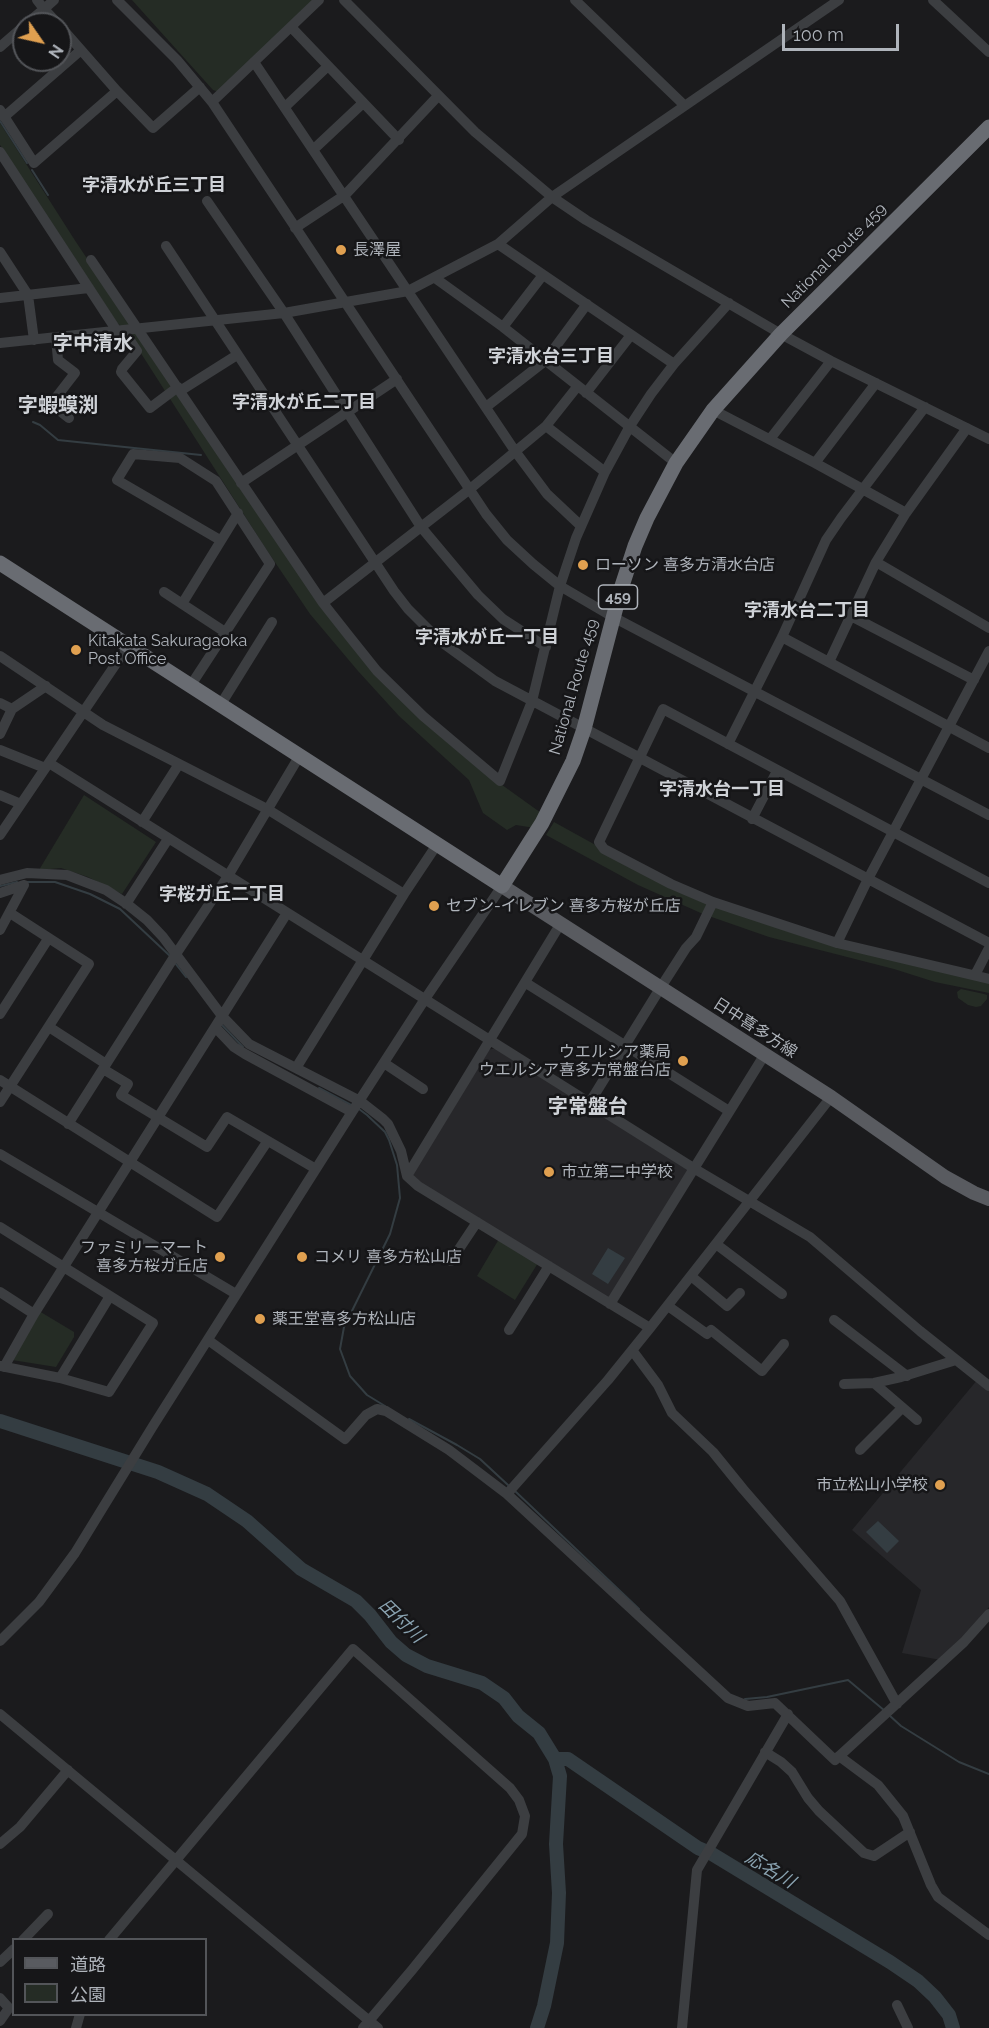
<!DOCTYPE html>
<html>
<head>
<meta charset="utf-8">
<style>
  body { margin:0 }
  #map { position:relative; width:989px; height:2028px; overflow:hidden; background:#1b1b1d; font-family:Raleway,"Noto Sans JP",sans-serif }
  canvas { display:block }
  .legend { position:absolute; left:12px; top:1938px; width:195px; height:78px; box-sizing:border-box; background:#161618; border:2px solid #535559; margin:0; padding:8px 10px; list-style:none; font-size:18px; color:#afb4bb }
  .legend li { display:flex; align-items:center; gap:12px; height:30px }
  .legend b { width:30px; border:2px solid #535559 }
  .north { position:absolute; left:12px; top:12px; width:60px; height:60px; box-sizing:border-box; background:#161618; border:2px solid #535559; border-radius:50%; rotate:124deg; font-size:16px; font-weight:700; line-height:24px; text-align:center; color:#afb4bb }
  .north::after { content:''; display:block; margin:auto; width:21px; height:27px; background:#e0a050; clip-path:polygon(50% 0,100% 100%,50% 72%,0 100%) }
  .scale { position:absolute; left:782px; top:24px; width:117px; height:27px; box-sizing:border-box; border:3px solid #afb4bb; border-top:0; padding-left:8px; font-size:18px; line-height:21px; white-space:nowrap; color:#afb4bb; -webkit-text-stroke:4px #161618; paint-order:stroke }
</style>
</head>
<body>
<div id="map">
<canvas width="989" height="2028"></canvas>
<ul class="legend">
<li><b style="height:8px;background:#595b60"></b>道路</li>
<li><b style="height:16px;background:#252c25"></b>公園</li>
</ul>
<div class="north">N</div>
<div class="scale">100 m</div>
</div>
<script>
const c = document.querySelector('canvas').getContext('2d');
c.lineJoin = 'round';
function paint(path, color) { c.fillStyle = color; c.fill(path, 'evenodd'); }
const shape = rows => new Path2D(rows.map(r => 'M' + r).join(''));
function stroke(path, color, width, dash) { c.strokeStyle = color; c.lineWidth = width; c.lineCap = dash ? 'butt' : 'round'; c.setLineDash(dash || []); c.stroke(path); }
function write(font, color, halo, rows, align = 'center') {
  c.font = font + ' Raleway,"Noto Sans JP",sans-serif'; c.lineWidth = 5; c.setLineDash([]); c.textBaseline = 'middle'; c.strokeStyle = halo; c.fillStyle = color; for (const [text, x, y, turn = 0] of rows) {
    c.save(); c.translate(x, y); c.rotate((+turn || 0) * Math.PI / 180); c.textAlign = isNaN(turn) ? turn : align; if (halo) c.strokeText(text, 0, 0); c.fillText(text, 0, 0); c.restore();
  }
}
const built = shape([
  [496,1048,687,1165,687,1173,611,1297,605,1298,413,1178,411,1172,487,1050],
  [978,1379,989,1388,989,1607,958,1646,941,1660,902,1653,921,1590,852,1530]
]);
const green = shape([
  [132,0,313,0,219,92,213,90],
  [0,123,76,242,130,323,129,325,122,327,117,323,0,145],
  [135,332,347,636,477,767,544,815,535,828,516,825,507,830,483,813,469,780,399,716,358,671,310,614,264,546,128,333],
  [84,795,156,842,122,894,88,877,61,868,39,870],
  [554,822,657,879,706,902,989,981,989,993,935,982,894,969,769,937,703,914,638,885,546,835],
  [961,989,984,994,987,995,987,999,981,1006,976,1007,968,1005,958,998,957,992],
  [499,1239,538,1263,515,1300,477,1276],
  [39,1311,74,1332,74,1337,56,1367,12,1360]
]);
const water = shape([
  [608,1248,625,1258,608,1284,592,1274],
  [878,1521,899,1541,887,1553,866,1532]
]);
const stream = shape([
  [0,121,27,163],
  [32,170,48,195],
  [33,422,40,425,58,440,201,455],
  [25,882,55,882,90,894,120,909,170,956],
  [0,886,17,882],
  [175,963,186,977],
  [222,1025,243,1047],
  [319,1088,351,1105],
  [359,1109,367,1115,385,1132,389,1140,397,1165,400,1198,390,1234,344,1327,340,1349,350,1376,367,1395,385,1406],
  [409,1419,457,1445,480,1459,508,1485],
  [515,1491,639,1609],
  [745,1699,767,1697,848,1680,885,1711],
  [889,1715,901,1726,959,1762,989,1774]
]);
const river = shape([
  [0,1421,158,1472,207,1494,247,1521,301,1569,356,1601,370,1615,391,1642,406,1655,427,1666,482,1683,504,1698,518,1716,539,1733,555,1759,560,1776,556,1844,559,1893,557,1943,544,2006,537,2028],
  [555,1759,568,1759,698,1848,712,1854,890,1962,918,1981,935,1997,949,2015,953,2028]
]);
const minor = shape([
  [37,0,44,9,54,0],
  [117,0,177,60,212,102,486,514,507,540,533,564,560,586,613,617,989,815],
  [344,0,475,132,552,197,586,220,781,334,831,361,989,439],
  [575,0,684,105],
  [933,0,989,52],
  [26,24,44,9,58,24],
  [60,26,117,91],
  [291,27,399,140],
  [0,47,24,26],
  [254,62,515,451,547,494,581,526],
  [212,102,319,0],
  [285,107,328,66],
  [0,110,34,163,117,91,153,128,200,87],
  [4,117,81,50],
  [314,149,363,103],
  [0,152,117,331],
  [207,201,284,313,421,527,478,595,503,619,546,647],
  [295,228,345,195,438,96],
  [498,244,674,364],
  [166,246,394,591,408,609,440,641,495,681,989,943],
  [0,252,28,295,34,340],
  [91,260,323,603,349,636,377,671,423,716,500,781,532,701,560,586,576,538,605,472,630,426,651,394,674,364,729,303],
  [435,278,503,327,676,463],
  [0,298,89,288],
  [503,327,543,275],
  [123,330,137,351,122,369,121,372,150,408,178,387],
  [56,338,58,360,75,373,51,404,69,418],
  [0,343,284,313,408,291,498,244,552,197,839,0],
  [180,391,237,355],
  [586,393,631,335],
  [486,407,545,361,587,304],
  [713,410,815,463,906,513],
  [546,426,577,387],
  [770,439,831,361],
  [815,463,876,383],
  [241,483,397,379],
  [876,562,989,628],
  [164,592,225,632],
  [323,603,470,489,546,426,605,472],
  [182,604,238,513],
  [851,616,974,680],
  [782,637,989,748],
  [0,656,103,725,267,809,404,894],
  [829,662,876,562,906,513,967,428],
  [191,685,270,564,216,481,180,458,133,454,117,480,220,540],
  [0,703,12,709],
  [221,704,272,622],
  [0,734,12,709,46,686],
  [728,744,782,637,826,540,841,518,925,407],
  [0,750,45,768],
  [49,763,695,1169,810,1237,920,1331,989,1386],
  [0,795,21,804],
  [752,819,777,771],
  [142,822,179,764],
  [0,835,128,646],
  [0,880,27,873,67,875,106,890,127,904,147,920,163,937,222,1016,249,1044,360,1101,383,1119,388,1124,401,1151,407,1176,418,1186,650,1328],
  [989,883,663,709,599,842,604,849,671,884,713,902,837,943,989,979],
  [0,893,24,885],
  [126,904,168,839],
  [0,930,24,885],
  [837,943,868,879,989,651],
  [975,975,989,948],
  [526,983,729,1111],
  [0,1014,48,939],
  [49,1027,106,1064],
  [215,1027,234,1047,245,1054,352,1112],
  [384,1063,423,1089],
  [296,1068,404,894,438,843],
  [103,1069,128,1084,121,1095,207,1147,227,1117,316,1169],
  [0,1080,217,1217,267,1142],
  [0,1102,89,964,10,913],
  [590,1102,661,987,686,948,696,937,713,902],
  [68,1124,176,954,228,876,300,755],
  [0,1154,236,1294],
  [407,1176,561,923],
  [0,1227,153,1323,109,1392,60,1378,0,1366],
  [716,1244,782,1294],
  [451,1261,477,1222],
  [691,1276,727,1306,740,1293],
  [0,1292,34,1314],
  [610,1304,765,1054],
  [668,1306,707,1334,711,1330,762,1371,784,1344],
  [834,1320,907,1376],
  [509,1330,549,1266],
  [208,1340,345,1439,366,1415,377,1409,386,1411,449,1450,507,1494,728,1698,748,1706,775,1703,835,1760,964,1642,989,1614],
  [632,1350,658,1385,672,1413,713,1452,743,1489,840,1601,897,1704],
  [4,1367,34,1314,287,913],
  [60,1378,110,1296],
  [874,1383,917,1420],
  [844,1384,874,1383,901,1377,956,1360],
  [860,1450,902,1408],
  [507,1494,608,1380,650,1328,831,1097],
  [0,1641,39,1602,75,1553,153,1426,352,1112,425,999,502,886],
  [0,1714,378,2028],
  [765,1752,781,1762,792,1772,808,1798,819,1811,864,1853,874,1856,910,1832],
  [839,1756,878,1785,903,1816,931,1885,938,1897,989,1935],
  [0,1844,20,1827,68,1770],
  [23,1940,48,1914],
  [109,1940,353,1649,510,1788,519,1800,525,1816,522,1834,412,1970,363,2028],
  [0,1962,14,1949],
  [0,1998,9,2008,0,2021],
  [897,2005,908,2028],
  [76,2028,80,2014],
  [682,2028,697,1870,788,1714]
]);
const major = shape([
  [502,886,831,1097,945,1177,974,1193,989,1199]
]);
const highway = shape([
  [0,563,502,886,542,823,573,761,584,729,620,592,635,546,647,518,676,463,713,410,781,334,989,127]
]);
const markers = [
  [341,250,6,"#e0a050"],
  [583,565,6,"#e0a050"],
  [76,650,6,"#e0a050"],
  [434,906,6,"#e0a050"],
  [683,1061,6,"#e0a050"],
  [549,1172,6,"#e0a050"],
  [220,1257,6,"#e0a050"],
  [302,1257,6,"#e0a050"],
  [260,1319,6,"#e0a050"],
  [940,1485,6,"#e0a050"]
];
const shields = [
  [618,597,39]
];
const shieldNames = [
  ["459",618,597]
];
const poiNames = [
  ["長澤屋",353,250],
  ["ローソン 喜多方清水台店",595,565],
  ["Kitakata Sakuragaoka",88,641],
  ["Post Office",88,659],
  ["セブン-イレブン 喜多方桜が丘店",446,906],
  ["ウエルシア薬局",671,1052,"right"],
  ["ウエルシア喜多方常盤台店",671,1070,"right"],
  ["市立第二中学校",561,1172],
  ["ファミリーマート",208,1248,"right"],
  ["喜多方桜ガ丘店",208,1266,"right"],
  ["コメリ 喜多方松山店",314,1257],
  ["薬王堂喜多方松山店",272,1319],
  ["市立松山小学校",928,1485,"right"]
];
const streetNames = [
  ["National Route 459",834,256,-45],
  ["National Route 459",574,687,-74],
  ["日中喜多方線",755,1028,33]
];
const neighbourhoodNames = [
  ["字清水が丘三丁目",154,186],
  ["字清水台三丁目",551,357],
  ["字清水が丘二丁目",304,403],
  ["字清水台二丁目",807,611],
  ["字清水が丘一丁目",487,638],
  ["字清水台一丁目",722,790],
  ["字桜ガ丘二丁目",222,895]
];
const waterNames = [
  ["田付川",401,1621,44],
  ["応名川",770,1870,31]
];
const quarterNames = [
  ["字中清水",93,344],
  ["字蝦蟆渕",58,406],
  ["字常盤台",588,1107]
];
paint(built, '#27272a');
paint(green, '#252c25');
paint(water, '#343d42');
stroke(stream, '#343d42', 2);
stroke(river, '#343d42', 14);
stroke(minor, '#3c3e41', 10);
stroke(major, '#595b60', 14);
stroke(highway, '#696c72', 15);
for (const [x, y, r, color] of markers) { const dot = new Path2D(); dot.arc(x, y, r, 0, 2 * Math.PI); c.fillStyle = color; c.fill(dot); stroke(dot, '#161618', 2); }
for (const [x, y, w] of shields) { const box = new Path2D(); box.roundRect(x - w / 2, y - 12, w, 24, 4.5); c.fillStyle = '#161618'; c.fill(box); stroke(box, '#afb4bb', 1.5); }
write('bold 15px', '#afb4bb', null, shieldNames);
write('16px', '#afb4bb', '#161618', poiNames, 'left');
write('16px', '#afb4bb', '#161618', streetNames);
write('bold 18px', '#cfd2d7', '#161618', neighbourhoodNames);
write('italic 18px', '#8aa3b1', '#161618', waterNames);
write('bold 20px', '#cfd2d7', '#161618', quarterNames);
</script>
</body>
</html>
